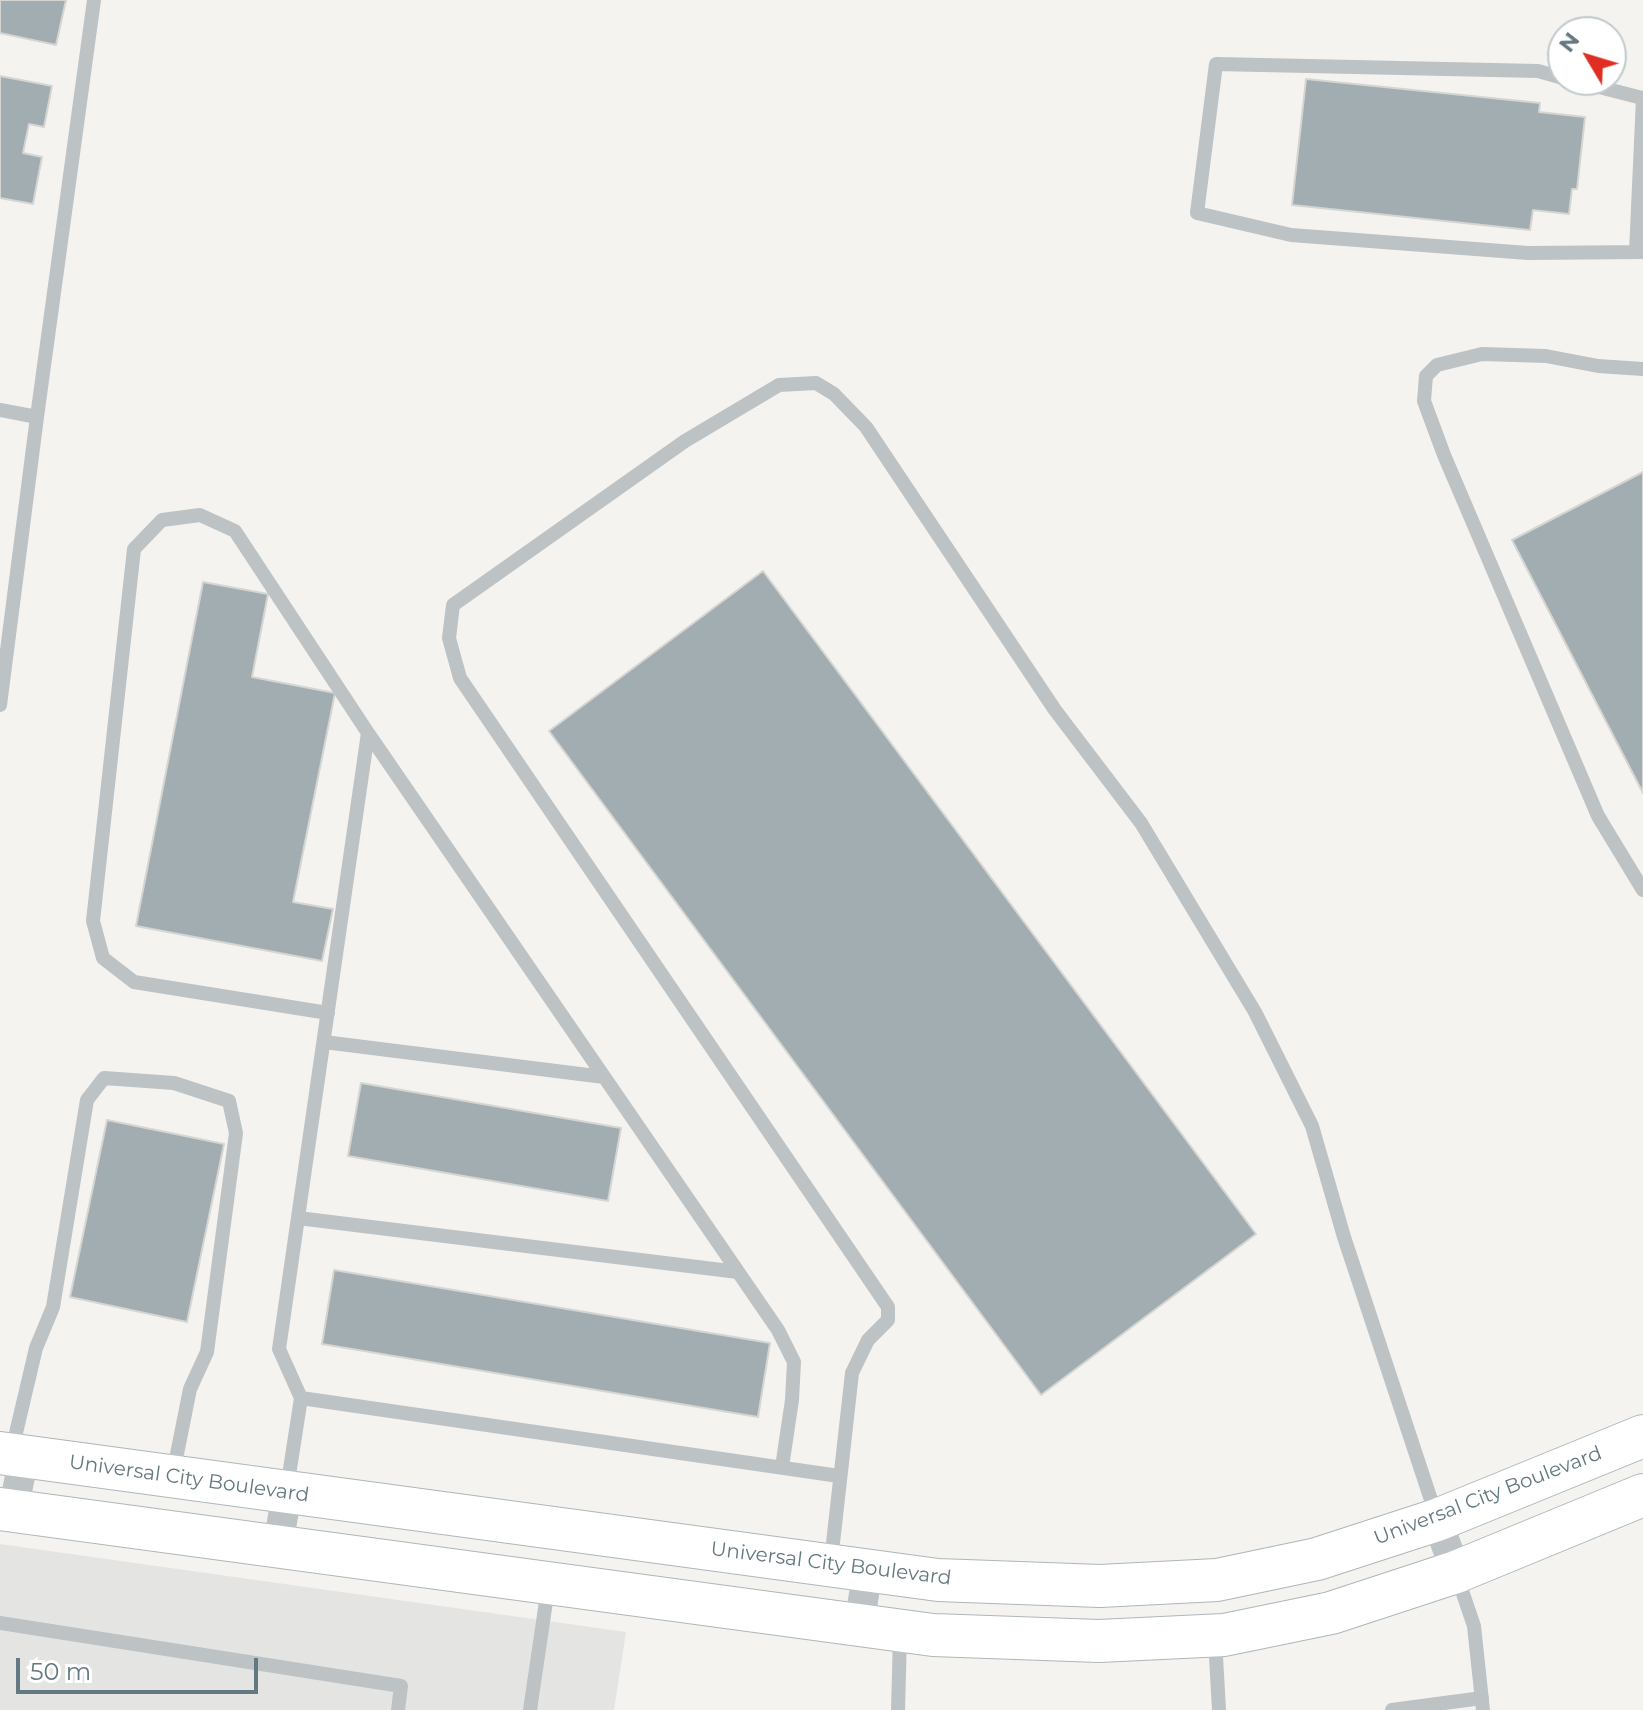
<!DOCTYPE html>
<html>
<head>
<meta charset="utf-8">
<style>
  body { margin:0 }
  #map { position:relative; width:1643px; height:1710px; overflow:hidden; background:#f4f3f0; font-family:Montserrat,sans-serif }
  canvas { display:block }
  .north { position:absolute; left:1547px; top:16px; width:80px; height:80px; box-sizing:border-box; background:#fff; border:2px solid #c1c9cd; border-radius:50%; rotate:308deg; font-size:22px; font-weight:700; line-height:32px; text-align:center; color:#637981 }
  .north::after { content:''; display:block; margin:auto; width:28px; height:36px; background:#e02e24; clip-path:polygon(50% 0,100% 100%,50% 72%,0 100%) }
  .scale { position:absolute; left:16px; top:1658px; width:242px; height:36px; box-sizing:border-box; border:4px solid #637981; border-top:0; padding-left:10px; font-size:24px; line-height:28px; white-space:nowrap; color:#637981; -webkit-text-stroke:6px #fff; paint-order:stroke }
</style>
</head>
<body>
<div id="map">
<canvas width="1643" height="1710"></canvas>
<div class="north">N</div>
<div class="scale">50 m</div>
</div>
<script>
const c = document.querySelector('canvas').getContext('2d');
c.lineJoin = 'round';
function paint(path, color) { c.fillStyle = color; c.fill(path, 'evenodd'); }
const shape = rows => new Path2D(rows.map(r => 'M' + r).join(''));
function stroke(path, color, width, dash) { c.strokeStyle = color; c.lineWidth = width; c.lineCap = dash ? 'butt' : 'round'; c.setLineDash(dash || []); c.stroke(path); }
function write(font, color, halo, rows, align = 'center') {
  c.font = font + ' Montserrat,sans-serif'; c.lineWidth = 8; c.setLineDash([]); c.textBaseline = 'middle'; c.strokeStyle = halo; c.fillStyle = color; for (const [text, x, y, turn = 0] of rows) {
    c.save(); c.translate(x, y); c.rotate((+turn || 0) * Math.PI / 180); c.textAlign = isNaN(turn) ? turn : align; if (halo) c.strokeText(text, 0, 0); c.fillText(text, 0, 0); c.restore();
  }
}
const built = shape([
  [0,1544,626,1632,614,1710,0,1710]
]);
const building = shape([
  [0,0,66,0,56,45,0,33,0,0],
  [0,76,52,86,44,127,29,124,23,153,42,157,33,204,0,198,0,76],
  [1306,79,1540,103,1539,112,1585,117,1577,189,1572,189,1569,214,1533,210,1530,230,1292,205,1306,79],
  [1643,472,1643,793,1512,540,1643,472],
  [763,571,1256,1234,1041,1395,549,731,763,571],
  [203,582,268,594,252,677,335,693,293,902,333,909,322,961,136,926,203,582],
  [361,1083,621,1128,608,1201,348,1156,361,1083],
  [107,1120,224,1144,187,1322,70,1297,107,1120],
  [334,1270,770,1343,758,1417,322,1344,334,1270]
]);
const lane = shape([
  [1563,78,1538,71,1216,64,1197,213,1291,235,1528,253,1643,252],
  [1572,80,1642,98],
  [1636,252,1643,98],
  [1643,369,1598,366,1546,356,1482,354,1437,365,1426,376,1424,401,1444,455,1598,816,1643,890],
  [0,410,37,417,0,705],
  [37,417,94,0],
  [328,1013,134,982,103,958,93,921,134,549,162,520,200,515,235,531,368,733],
  [324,1042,604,1077],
  [298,1218,738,1272],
  [301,1398,279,1349,368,733,778,1330,794,1362,792,1400,782,1467],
  [12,1450,36,1348,53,1307,87,1100,104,1078,174,1083,229,1101,236,1133,207,1352,190,1389,173,1474],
  [287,1488,301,1398,839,1476],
  [831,1561,852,1373,868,1340,888,1320,888,1307,460,678,449,638,453,605,685,441,779,385,816,383,834,394,866,427,1055,710,1141,823,1255,1012,1312,1126,1344,1237,1436,1515],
  [1457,1576,1474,1626,1483,1710],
  [0,1623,401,1686,398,1710],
  [1215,1639,1219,1710],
  [530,1710,548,1588],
  [898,1710,900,1635],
  [1392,1710,1482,1698]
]);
const street = shape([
  [13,1511,24,1457],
  [1437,1520,1456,1572],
  [278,1546,287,1492],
  [859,1625,868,1570]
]);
const secondary = shape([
  [0,1453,938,1580,1100,1586,1217,1580,1317,1559,1437,1520,1643,1436],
  [0,1509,933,1635,1099,1641,1224,1635,1331,1613,1456,1572,1643,1495]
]);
const streetNames = [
  ["Universal City Boulevard",189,1479,8],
  ["Universal City Boulevard",1488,1496,-21],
  ["Universal City Boulevard",831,1564,7]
];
paint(built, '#e4e5e3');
paint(building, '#a1adb0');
stroke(building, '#d5d5d3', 2);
stroke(secondary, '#afb6b9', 44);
stroke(lane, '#bdc2c4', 14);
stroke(street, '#bdc2c4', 30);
stroke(secondary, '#fff', 42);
write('20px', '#637981', '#fff', streetNames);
</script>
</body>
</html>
